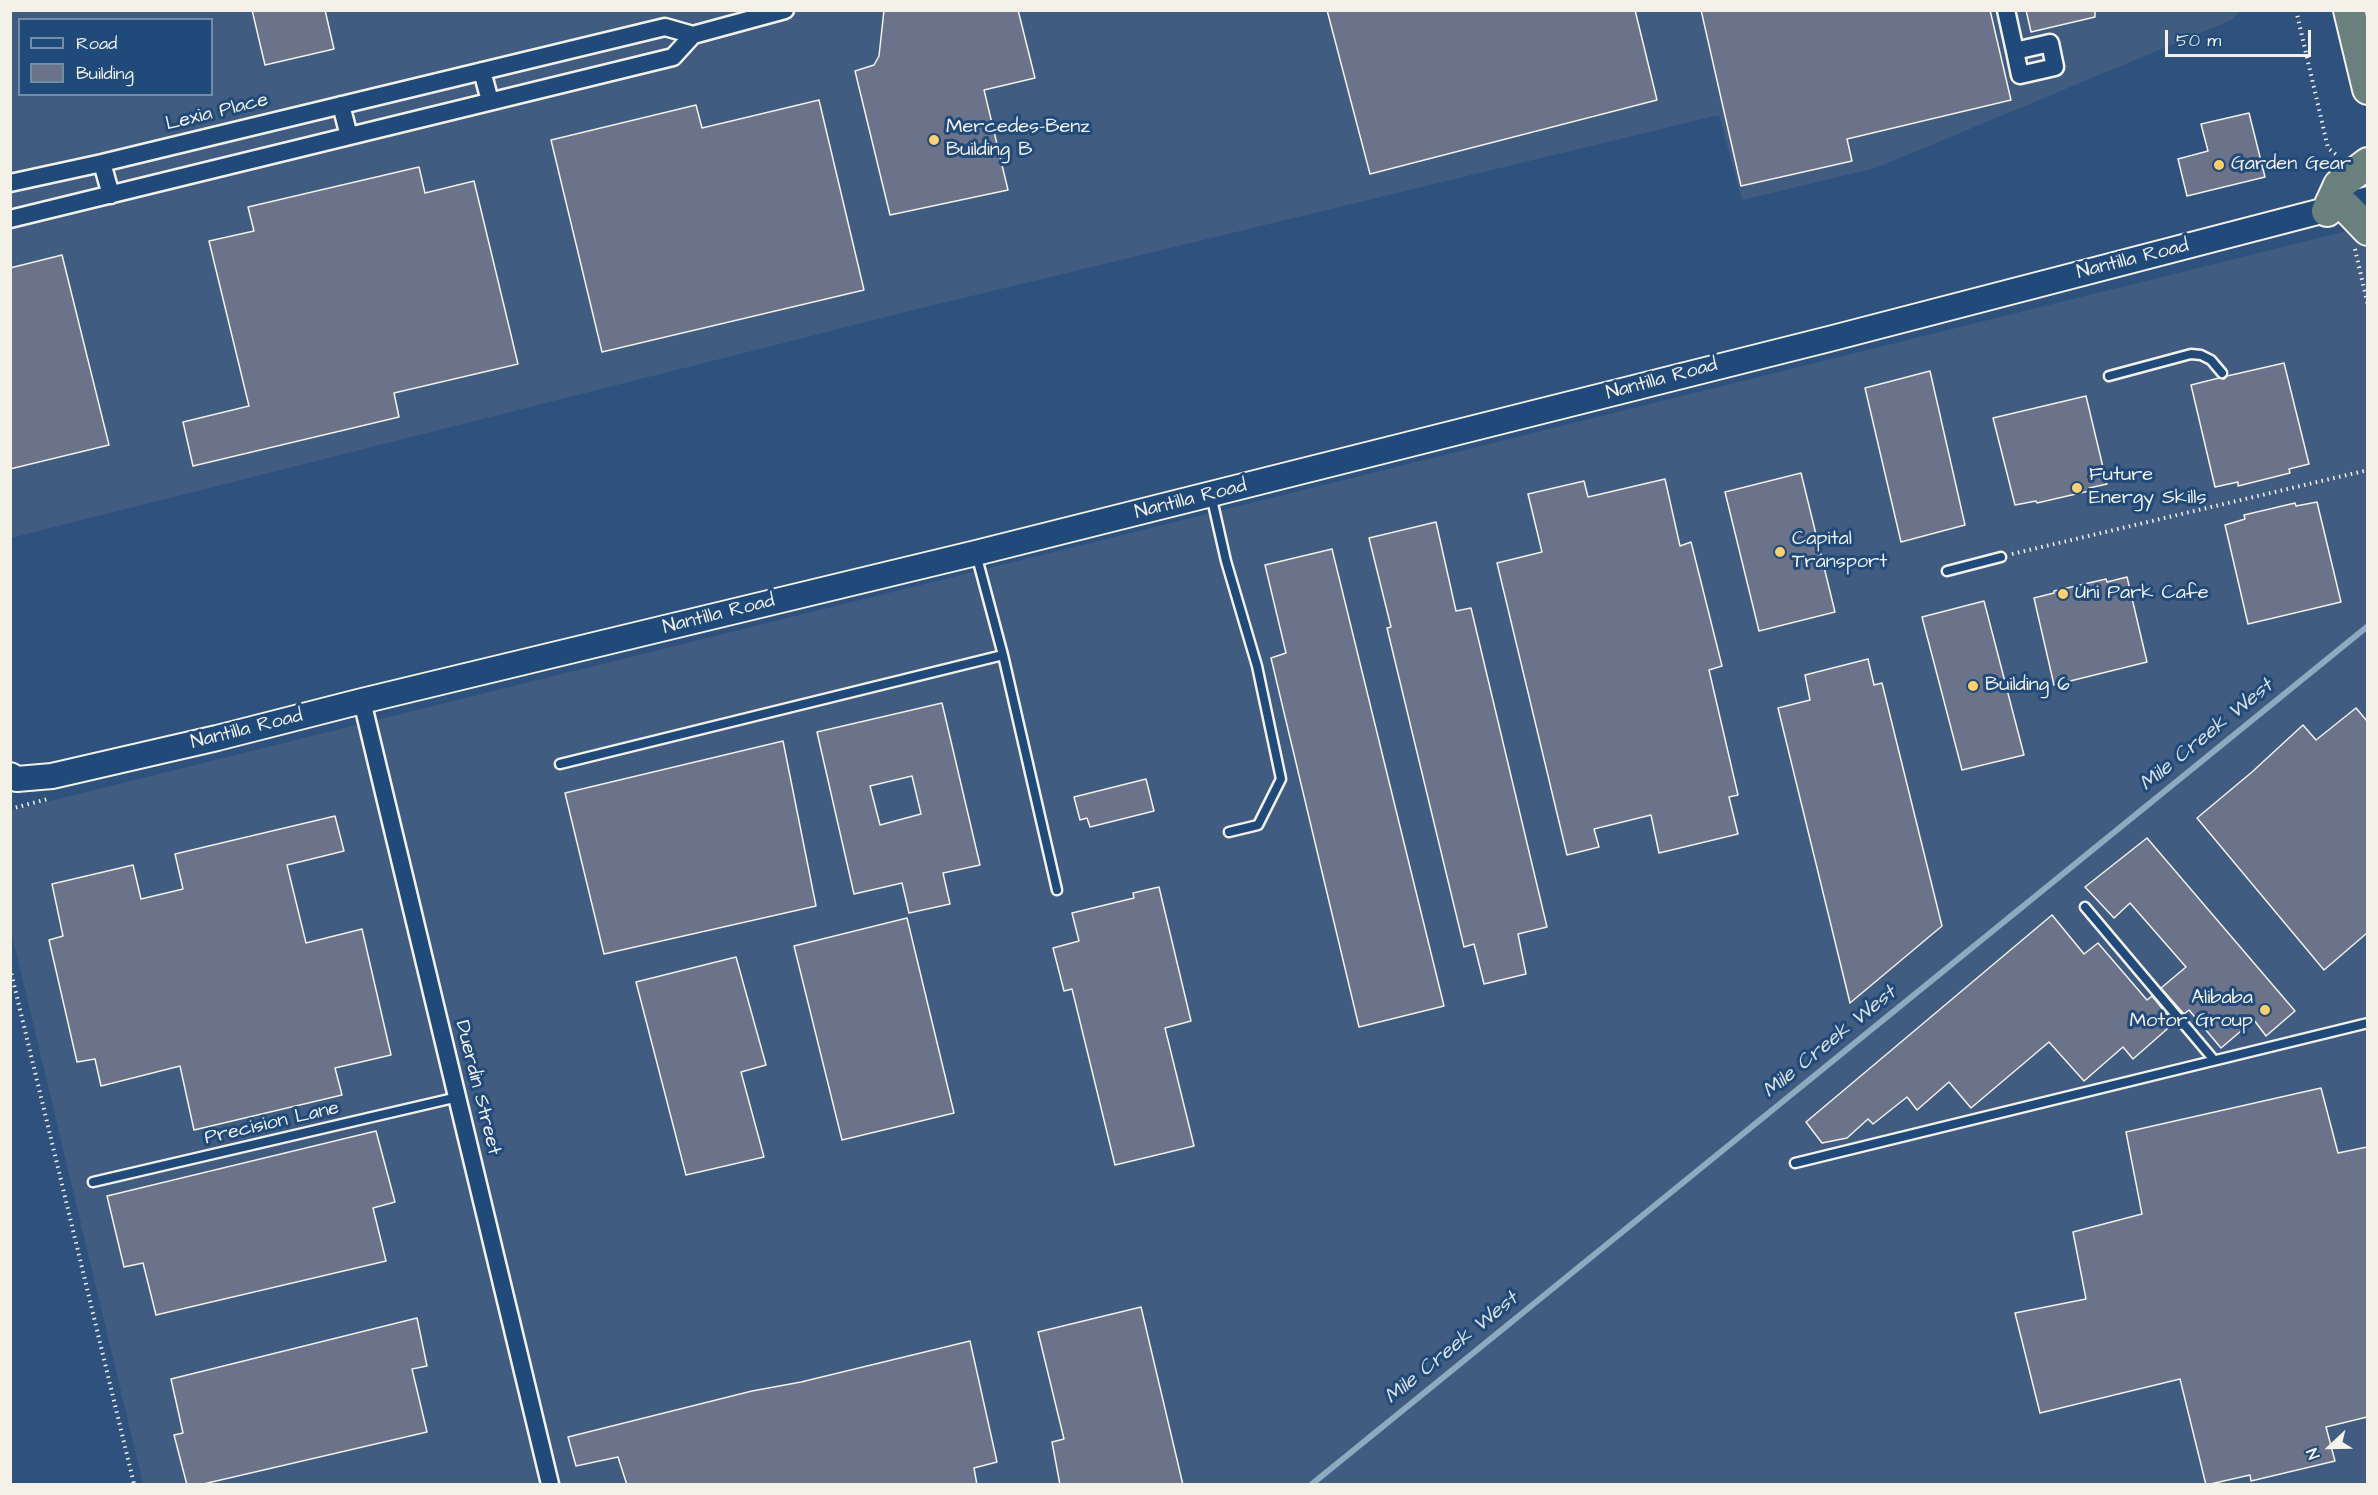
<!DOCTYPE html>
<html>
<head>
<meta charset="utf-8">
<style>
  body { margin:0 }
  #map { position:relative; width:2378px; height:1495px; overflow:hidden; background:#2e527d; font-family:"Architects Daughter",sans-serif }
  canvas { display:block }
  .frame { position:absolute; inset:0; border:12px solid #f4f1e8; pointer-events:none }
  .legend { position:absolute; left:18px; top:18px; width:195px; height:78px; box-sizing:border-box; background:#1f4a7a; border:2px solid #748da6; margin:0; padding:8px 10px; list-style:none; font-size:18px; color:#f4f1e8 }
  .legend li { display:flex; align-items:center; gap:12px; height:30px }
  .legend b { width:30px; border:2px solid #748da6 }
  .north { position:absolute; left:2300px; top:1417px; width:60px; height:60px; -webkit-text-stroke:4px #1f4a7a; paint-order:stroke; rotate:248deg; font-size:16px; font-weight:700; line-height:24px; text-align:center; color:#f4f1e8 }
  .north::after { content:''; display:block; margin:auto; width:21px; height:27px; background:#f4f1e8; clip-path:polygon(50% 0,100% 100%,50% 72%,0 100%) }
  .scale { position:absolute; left:2165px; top:30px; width:146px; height:27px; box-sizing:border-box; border:3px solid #f4f1e8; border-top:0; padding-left:8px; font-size:18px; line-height:21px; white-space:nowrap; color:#f4f1e8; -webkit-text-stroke:4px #1f4a7a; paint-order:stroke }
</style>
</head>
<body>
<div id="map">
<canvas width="2378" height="1495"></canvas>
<div class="frame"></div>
<ul class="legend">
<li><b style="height:8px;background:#1f4a7a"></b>Road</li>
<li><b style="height:16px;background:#6a738a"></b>Building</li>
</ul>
<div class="north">N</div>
<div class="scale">50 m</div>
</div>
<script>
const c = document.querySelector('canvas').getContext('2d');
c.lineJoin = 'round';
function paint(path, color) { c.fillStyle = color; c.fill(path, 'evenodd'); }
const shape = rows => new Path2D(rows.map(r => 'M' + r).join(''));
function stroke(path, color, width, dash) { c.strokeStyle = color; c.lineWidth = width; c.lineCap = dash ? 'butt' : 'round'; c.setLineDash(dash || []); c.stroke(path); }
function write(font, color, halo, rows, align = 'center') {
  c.font = font + ' "Architects Daughter",sans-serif'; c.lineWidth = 6; c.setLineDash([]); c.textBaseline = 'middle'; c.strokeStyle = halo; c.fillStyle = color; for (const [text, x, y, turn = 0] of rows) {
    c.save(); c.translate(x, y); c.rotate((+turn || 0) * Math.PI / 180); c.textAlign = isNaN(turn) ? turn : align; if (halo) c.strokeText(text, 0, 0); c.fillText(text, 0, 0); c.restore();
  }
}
const built = shape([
  [11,11,2240,11,2231,20,1876,168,1742,200,1719,115,914,310,11,538],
  [20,20,212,20,212,94,20,94],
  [2363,227,2368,245,2367,1484,143,1484,11,931,10,811]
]);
const stream = shape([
  [1312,1484,2368,626]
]);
const building = shape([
  [252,10,325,10,334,49,265,65,252,10],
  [884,10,1018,10,1035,78,984,90,1008,190,890,215,855,71,874,65,879,56,884,10],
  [1327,10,1635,10,1657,100,1370,174,1327,10],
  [1701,10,1990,10,2011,100,1847,139,1852,161,1741,186,1701,10],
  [2026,10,2095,10,2095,17,2031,32,2026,10],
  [819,100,864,290,602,352,551,140,696,105,702,128,819,100],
  [2249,113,2265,177,2187,196,2178,159,2208,151,2201,124,2249,113],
  [419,167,425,193,474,181,518,364,394,393,399,417,193,466,183,422,249,406,209,241,254,231,248,207,419,167],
  [62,255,109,445,10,469,10,268,62,255],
  [2284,363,2309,464,2289,469,2290,473,2238,486,2238,482,2215,487,2191,385,2219,378,2224,379,2227,376,2284,363],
  [1930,371,1965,525,1901,542,1865,388,1930,371],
  [2086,396,2107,484,2089,488,2089,491,2037,503,2036,501,2015,505,1993,418,2086,396],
  [1801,473,1835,612,1759,631,1725,492,1801,473],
  [1665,479,1680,546,1691,542,1722,666,1709,670,1738,795,1729,797,1738,834,1659,853,1651,815,1594,829,1599,847,1567,855,1497,563,1542,552,1528,494,1584,481,1588,497,1665,479],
  [2317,502,2341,602,2248,624,2225,525,2245,519,2244,515,2295,503,2296,506,2317,502],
  [1436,522,1456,611,1471,608,1547,927,1518,934,1526,974,1484,984,1474,944,1464,947,1387,628,1391,627,1369,538,1436,522],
  [1332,549,1444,1006,1359,1027,1271,658,1286,653,1265,565,1332,549],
  [2127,577,2147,662,2054,685,2034,598,2054,593,2054,591,2106,579,2107,582,2127,577],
  [1984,601,2024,755,1962,770,1922,617,1984,601],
  [1868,659,1874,685,1882,683,1942,926,1850,1003,1778,708,1810,700,1805,675,1868,659],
  [942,703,980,865,943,873,950,904,909,913,902,883,854,894,817,732,942,703],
  [912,776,921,814,880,825,870,786,912,776],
  [2356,708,2367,721,2367,933,2324,970,2197,818,2252,772,2303,725,2316,740,2356,708],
  [783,741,816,906,604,954,565,793,783,741],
  [1146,779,1154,811,1090,827,1087,818,1080,820,1074,797,1146,779],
  [335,816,344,851,287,865,306,943,362,929,391,1055,335,1068,342,1095,194,1130,180,1066,101,1086,95,1059,77,1062,49,940,63,936,52,884,133,865,141,899,183,889,175,854,335,816],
  [2147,838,2295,1011,2266,1036,2254,1020,2221,1048,2189,1010,2184,1014,2161,988,2186,967,2130,903,2114,918,2085,887,2147,838],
  [1159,887,1191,1021,1165,1028,1194,1146,1115,1165,1072,989,1064,991,1053,948,1079,941,1072,913,1134,898,1133,893,1159,887],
  [2052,915,2084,954,2098,943,2147,1000,2152,996,2174,1023,2133,1059,2123,1047,2084,1081,2049,1042,1971,1108,1949,1082,1917,1110,1907,1097,1873,1124,1868,1119,1847,1138,1822,1143,1806,1122,2052,915],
  [907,918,954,1113,842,1140,794,946,907,918],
  [736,957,766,1065,741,1072,764,1157,686,1175,636,982,736,957],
  [2321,1088,2338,1153,2367,1147,2367,1417,2326,1427,2335,1461,2251,1481,2250,1475,2206,1485,2180,1379,2040,1413,2015,1313,2086,1299,2073,1232,2142,1214,2126,1132,2321,1088],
  [376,1131,395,1202,373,1208,386,1261,156,1315,143,1263,124,1267,107,1196,376,1131],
  [1141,1307,1183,1485,1060,1485,1052,1442,1064,1439,1038,1332,1141,1307],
  [417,1318,427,1366,412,1369,427,1432,199,1485,187,1485,174,1435,183,1433,171,1379,417,1318],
  [970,1341,997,1462,974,1468,977,1485,627,1485,618,1457,576,1466,568,1437,752,1391,801,1382,970,1341]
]);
const path = shape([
  [2296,10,2328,148,2338,156],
  [2355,249,2368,306],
  [2012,554,2368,470],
  [10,809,48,799],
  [10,968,134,1484]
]);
const lane = shape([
  [2109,376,2191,354,2201,355,2211,360,2222,373],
  [1211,495,1226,561,1257,666,1281,779,1258,825,1229,832],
  [976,554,1003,655,1057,890],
  [1947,571,2001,557],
  [560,764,1003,655],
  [2085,907,2214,1060],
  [1795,1163,2368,1023],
  [93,1182,458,1097]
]);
const street = shape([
  [2006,10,2015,51,2020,75,2055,67,2050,43,2015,51],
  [482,71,490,101],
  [341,105,349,136],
  [102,163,111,195],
  [10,183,102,163,665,27,693,35,785,10],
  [10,219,673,57,693,35],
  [362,701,550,1484]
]);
const secondary = shape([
  [10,775,17,779,52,776,217,738,362,701,976,553,1829,339,2368,199]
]);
const highway = shape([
  [2349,10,2368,89],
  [2345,206,2368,230],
  [2327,211,2339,185,2368,163]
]);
const markers = [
  [934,140,6,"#ffd166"],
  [2219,165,6,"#ffd166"],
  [2077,488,6,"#ffd166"],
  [1780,552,6,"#ffd166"],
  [2063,594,6,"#ffd166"],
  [1973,686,6,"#ffd166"],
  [2265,1010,6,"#ffd166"]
];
const streetNames = [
  ["Lexia Place",217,113,-14],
  ["Nantilla Road",2133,260,-14],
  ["Nantilla Road",1662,380,-15],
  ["Nantilla Road",1191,500,-14],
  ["Nantilla Road",719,615,-14],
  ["Nantilla Road",247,730,-14],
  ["Duerdin Street",477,1088,76],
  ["Precision Lane",272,1124,-13]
];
const poiNames = [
  ["Mercedes-Benz",946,128],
  ["Building B",946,151],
  ["Garden Gear",2231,165],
  ["Future",2089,476],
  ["Energy Skills",2089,499],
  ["Capital",1792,540],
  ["Transport",1792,563],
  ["Uni Park Cafe",2075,594],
  ["Building 6",1985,686],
  ["Alibaba",2253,999,"right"],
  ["Motor Group",2253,1022,"right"]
];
const waterNames = [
  ["Mile Creek West",2207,736,-39],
  ["Mile Creek West",1830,1043,-39],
  ["Mile Creek West",1452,1349,-39]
];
paint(built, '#405c81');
stroke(stream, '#8dabc0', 6);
paint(building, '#6a738a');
stroke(building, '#f4f1e8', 1.5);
stroke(lane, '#f4f1e8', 13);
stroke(street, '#f4f1e8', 21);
stroke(secondary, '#f4f1e8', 28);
stroke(highway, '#f4f1e8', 34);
stroke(path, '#f4f1e8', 4, [1.5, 4.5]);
stroke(lane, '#1f4a7a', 8);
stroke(street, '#1f4a7a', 16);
stroke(secondary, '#1f4a7a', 24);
stroke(highway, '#6a807c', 30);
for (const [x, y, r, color] of markers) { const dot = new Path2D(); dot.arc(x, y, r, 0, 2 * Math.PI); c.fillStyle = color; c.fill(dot); stroke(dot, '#1f4a7a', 2); }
write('20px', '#f4f1e8', '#1f4a7a', streetNames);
write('20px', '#f4f1e8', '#1f4a7a', poiNames, 'left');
write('italic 21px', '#dae0de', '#1f4a7a', waterNames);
</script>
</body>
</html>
